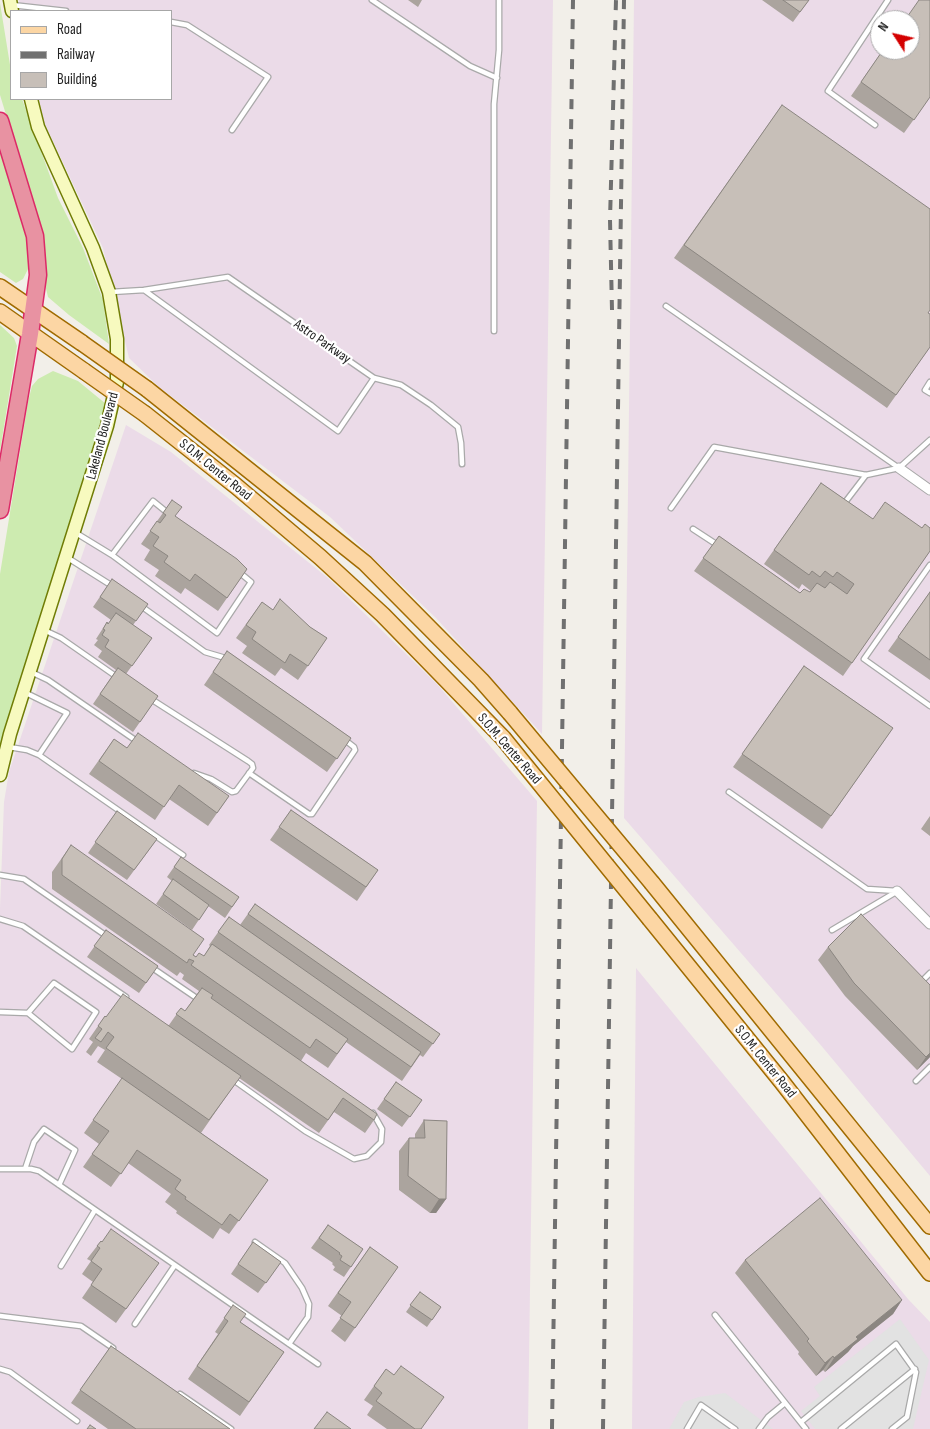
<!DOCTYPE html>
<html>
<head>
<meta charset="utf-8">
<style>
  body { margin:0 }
  #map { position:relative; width:930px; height:1429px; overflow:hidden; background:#f2efe9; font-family:"Sofia Sans Condensed",sans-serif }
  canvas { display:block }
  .legend { position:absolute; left:10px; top:10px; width:162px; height:90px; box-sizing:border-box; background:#fff; border:1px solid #a7a7a7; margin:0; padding:6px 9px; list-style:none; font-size:15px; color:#222 }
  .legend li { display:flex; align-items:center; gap:10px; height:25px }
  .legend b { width:25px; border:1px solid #a7a7a7 }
  .north { position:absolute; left:870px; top:10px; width:50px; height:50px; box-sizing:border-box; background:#fff; border:1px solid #a7a7a7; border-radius:50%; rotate:305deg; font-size:14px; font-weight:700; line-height:20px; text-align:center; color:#222 }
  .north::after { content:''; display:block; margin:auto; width:18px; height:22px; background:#d40000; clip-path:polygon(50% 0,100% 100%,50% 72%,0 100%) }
</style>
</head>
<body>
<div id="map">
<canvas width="930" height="1429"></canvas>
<ul class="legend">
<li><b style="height:6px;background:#fcd6a4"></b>Road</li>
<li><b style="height:6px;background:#707070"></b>Railway</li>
<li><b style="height:14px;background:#c7bfb8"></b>Building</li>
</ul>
<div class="north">N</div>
</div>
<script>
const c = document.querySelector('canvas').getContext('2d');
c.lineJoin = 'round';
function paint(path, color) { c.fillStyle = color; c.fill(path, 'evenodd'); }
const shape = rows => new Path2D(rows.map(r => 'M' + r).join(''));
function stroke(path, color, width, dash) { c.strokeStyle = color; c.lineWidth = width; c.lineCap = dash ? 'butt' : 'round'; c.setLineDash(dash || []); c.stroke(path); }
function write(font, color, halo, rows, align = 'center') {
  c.font = font + ' "Sofia Sans Condensed",sans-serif'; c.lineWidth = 4.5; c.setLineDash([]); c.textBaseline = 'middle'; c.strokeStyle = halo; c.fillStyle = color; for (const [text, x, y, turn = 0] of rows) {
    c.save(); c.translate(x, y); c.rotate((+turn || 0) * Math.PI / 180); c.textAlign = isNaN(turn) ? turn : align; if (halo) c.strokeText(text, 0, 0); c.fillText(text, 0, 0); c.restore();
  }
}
const industrial = shape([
  [19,0,553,0,542,734,436,618,330,517,159,387,129,358,103,248,44,122,39,99,171,99,171,11,20,11],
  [634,0,930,0,930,1176,819,1043,624,818],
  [880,20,910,20,910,50,880,50],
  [126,425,171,452,328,578,437,684,537,801,528,1429,0,1429,0,908,4,802,9,772],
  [636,968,908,1299,930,1322,930,1429,632,1429]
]);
const grass = shape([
  [0,3,11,71,11,99,22,99,58,198,83,248,103,300,109,344,69,315,48,297,43,276,33,203,0,95],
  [0,147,23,209,30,255,28,269,23,279,16,283,0,272],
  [0,325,14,338,17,346,0,451],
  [53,371,78,381,106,404,25,666,0,754,0,574,28,402,32,386,38,379]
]);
const parking = shape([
  [900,1319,929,1360,913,1429,815,1429,801,1411,820,1396,814,1387],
  [725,1393,773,1429,669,1429,684,1402,699,1397]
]);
const lane = shape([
  [372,0,470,66,497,78],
  [12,5,66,11],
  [171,22,187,25,268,77,232,130],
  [875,125,828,91,888,0],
  [144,290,228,277,374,378,401,385,431,405,458,427,461,443,462,464],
  [111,292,144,290,338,431,374,378],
  [666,306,899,468],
  [494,331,494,104,499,50,499,0],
  [930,382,925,390,930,393],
  [843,505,866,475],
  [671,508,714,447,866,475,899,468,930,440],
  [693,529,719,546],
  [76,533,112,555,217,633,251,582,239,572],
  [112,555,153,501,169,514],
  [68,558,114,587],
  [930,565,864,659,930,706],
  [141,606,205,652,222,657,227,660],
  [44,630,61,638,117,677],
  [31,672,48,680,138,742],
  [24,692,67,713,39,755],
  [151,699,248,761,252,764,253,768,236,791,232,792,211,779,194,773],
  [9,747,27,750,39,755,183,855],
  [249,773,309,814,312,814,355,750,354,747,345,740],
  [729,792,867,889,897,891],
  [0,875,24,879,108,937],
  [0,919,23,926,126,997],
  [832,930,896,892],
  [151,967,198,999],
  [920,983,930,973],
  [0,1012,28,1013,72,1049,96,1012,54,983,28,1013],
  [232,1079,305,1131,354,1159,367,1156,381,1142,382,1129,373,1113],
  [916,1081,930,1067],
  [0,1169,31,1169,39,1171,318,1364],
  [25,1169,34,1142,44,1129,75,1150,59,1185],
  [255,1242,285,1263,302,1288,309,1304,308,1317,289,1344],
  [61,1266,95,1210],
  [715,1315,806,1429],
  [0,1316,81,1326,113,1348],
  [135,1324,175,1265],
  [0,1369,10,1372,77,1421],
  [180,1394,231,1429],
  [801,1422,896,1344,916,1372,907,1417,892,1429],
  [687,1429,701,1405,735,1429],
  [759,1429,768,1417,785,1403],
  [841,1429,915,1369]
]);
const street = shape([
  [899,468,930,490],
  [897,891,930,924]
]);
const secondary = shape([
  [10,0,12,11],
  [0,775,10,734,107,426,117,382,117,339,109,292,93,248,38,127,31,99]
]);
const primary = shape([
  [0,287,82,343],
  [0,312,84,371],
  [147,389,365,563,481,680,510,713],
  [145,414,236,486,320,557,383,615,503,738],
  [652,883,930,1226],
  [650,919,782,1082,930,1273]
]);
const highway = shape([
  [0,121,35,236,38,275,30,334,0,510]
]);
const rail = shape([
  [612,310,610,220,616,0],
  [552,1429,573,0],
  [603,1429,624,0]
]);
const primaryBridge = shape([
  [82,343,147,389],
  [84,371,145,414],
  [510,713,652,883],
  [503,738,650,919]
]);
const wall = shape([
  [408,0,422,0,418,7],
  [762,0,809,0,793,22],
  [883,50,930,97,904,133,851,96],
  [782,105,930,347,887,408,674,258],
  [821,483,873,519,930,551,843,676,694,571,719,536,800,593,810,592,816,584,811,591,802,584,799,589,764,564],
  [172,500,175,516,247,569,218,611,185,588,181,594,155,576,159,570,144,560,150,550,141,544],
  [112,579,148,604,133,625,152,638,126,674,158,696,133,732,93,704,116,670,98,657,102,651,94,645,98,640,96,639,107,622,108,624,111,620,93,607],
  [930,592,930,680,888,651],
  [262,602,273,610,310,627,327,638,298,680,281,668,275,676,242,653,247,646,236,638],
  [227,651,351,738,327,772,204,685],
  [804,666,893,728,822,829,733,767],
  [114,739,127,748,229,796,208,826,169,799,155,820,89,774],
  [291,810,378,870,357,901,270,840],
  [117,811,157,839,127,880,88,853],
  [930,816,930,836,921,829],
  [71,845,196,957,204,956,210,946,209,945,229,917,240,925,255,904,440,1034,423,1057,420,1055,402,1081,346,1042,328,1068,306,1053,301,1061,374,1120,365,1133,334,1112,319,1133,239,1078,201,1133,268,1180,229,1234,220,1228,213,1239,176,1213,177,1211,165,1202,171,1194,128,1163,111,1187,83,1167,99,1144,84,1133,122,1079,97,1062,105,1050,98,1046,91,1056,86,1052,93,1042,89,1039,105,1016,106,1017,169,1025,181,1008,185,1011,199,991,182,979,184,975,180,972,177,976,52,889,52,872],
  [181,857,239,897,225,918,208,906,192,930,156,904,172,881,167,877],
  [106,930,158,966,139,993,87,957],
  [828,947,930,985,930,1057,917,1070,845,996,818,960],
  [396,1082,422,1100,402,1127,377,1109],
  [424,1120,446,1199,436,1213,430,1213,399,1190,399,1151,409,1138,415,1138,415,1134],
  [328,1225,363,1249,344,1277,333,1270,335,1267,332,1264,333,1263,311,1248],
  [101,1241,159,1263,116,1323,82,1298,93,1282,82,1274,91,1261,87,1259],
  [253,1242,281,1262,258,1293,231,1274],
  [370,1247,398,1267,345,1342,331,1331,342,1316,328,1306],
  [745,1260,902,1300,893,1314,853,1346,848,1352,825,1372,823,1370,816,1376,798,1354,799,1352,735,1273],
  [420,1292,441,1307,427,1327,406,1312],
  [233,1305,240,1322,284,1352,240,1416,188,1379,218,1334,215,1332],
  [111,1346,230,1429,108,1429,71,1403],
  [386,1369,394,1375,421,1429,387,1429,367,1415,373,1406,364,1400]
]);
const shadedWall = shape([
  [930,1053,930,1057,917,1070,926,1057],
  [439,1199,446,1199,436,1213,430,1213],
  [902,1300,893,1314,853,1346,848,1352,825,1372,834,1358,856,1337],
  [833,1356,823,1370,816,1376,825,1363]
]);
const building = shape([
  [783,0,809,0,800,12,783,0],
  [919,0,930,0,930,97,914,120,861,82,883,50,910,50,910,20,905,20,919,0],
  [782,105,930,209,930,310,928,313,930,314,930,347,896,395,684,245,782,105],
  [821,483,873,519,885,502,922,528,925,524,930,528,930,551,852,663,703,558,719,536,800,593,804,589,810,592,817,583,825,588,830,582,847,594,854,584,837,572,833,577,825,571,820,577,812,571,809,575,774,550,821,483],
  [172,500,182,507,175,516,237,559,247,569,227,598,195,574,190,581,164,562,168,556,153,546,159,537,150,531,157,521,160,523,166,515,163,513,172,500],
  [112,579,148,604,136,621,100,597,112,579],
  [930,592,930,660,898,637,930,592],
  [280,599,310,627,327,638,308,666,290,654,285,663,252,639,256,632,246,625,262,602,273,610,280,599],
  [116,613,152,638,132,666,105,647,109,640,102,635,105,630,103,629,107,622,108,624,116,613],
  [227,651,351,738,337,759,213,672,227,651],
  [804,666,893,728,831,816,742,754,804,666],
  [118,668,158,696,140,722,100,694,118,668],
  [138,733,229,796,217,813,179,785,164,807,99,761,114,739,127,748,138,733],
  [291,810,378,870,366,887,279,827,291,810],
  [117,811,157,839,134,870,95,842,117,811],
  [71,845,204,939,193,955,196,957,199,953,204,956,212,944,348,1039,337,1054,316,1039,310,1048,191,965,194,961,189,959,187,963,62,875,62,859,71,845],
  [181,857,239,897,232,907,174,867,181,857],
  [173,879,209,905,199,920,163,894,173,879],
  [255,904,440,1034,433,1044,248,914,255,904],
  [861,914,930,985,930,1053,926,1057,854,983,828,947,861,914],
  [229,917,421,1052,411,1067,218,932,229,917],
  [106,930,158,966,146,983,94,946,106,930],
  [202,988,213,995,211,998,377,1114,374,1120,343,1098,328,1120,176,1014,181,1008,185,1011,202,988],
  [123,994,241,1076,209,1120,106,1048,114,1037,108,1032,101,1042,95,1038,102,1029,98,1026,105,1016,106,1017,123,994],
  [122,1078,268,1180,239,1221,230,1214,222,1225,185,1199,186,1197,175,1189,181,1180,137,1150,121,1174,92,1154,109,1131,93,1120,122,1078],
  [396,1082,422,1100,410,1117,384,1099,396,1082],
  [424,1120,447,1121,446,1199,439,1199,408,1176,409,1138,425,1138,424,1120],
  [820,1198,902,1300,856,1337,858,1339,834,1358,833,1356,825,1363,807,1341,809,1339,745,1260,820,1198],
  [328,1225,363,1249,351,1267,340,1260,342,1256,339,1254,340,1253,319,1238,328,1225],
  [111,1229,159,1263,126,1309,91,1285,102,1269,91,1261,100,1248,97,1246,101,1241,102,1242,111,1229],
  [253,1242,281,1262,266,1283,238,1264,253,1242],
  [370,1247,398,1267,355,1328,340,1318,351,1302,338,1293,370,1247],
  [420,1292,441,1307,432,1320,410,1305,420,1292],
  [233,1305,246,1314,240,1322,284,1352,249,1402,197,1366,228,1321,224,1318,233,1305],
  [111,1346,230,1429,136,1429,80,1390,111,1346],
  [401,1366,444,1397,421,1429,415,1429,376,1401,382,1393,374,1386,386,1369,394,1375,401,1366],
  [327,1412,351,1429,314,1429,327,1412],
  [90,1425,96,1429,87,1429,90,1425]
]);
const streetNames = [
  ["Astro Parkway",322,342,35],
  ["Lakeland Boulevard",103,436,-75],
  ["S.O.M. Center Road",215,470,39],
  ["S.O.M. Center Road",509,749,49],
  ["S.O.M. Center Road",765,1062,51]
];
paint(industrial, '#ebdbe8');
paint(grass, '#cdebb0');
paint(parking, '#e2e2e2');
stroke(lane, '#a9a9a9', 7);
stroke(street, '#a9a9a9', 11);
stroke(secondary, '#707d05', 15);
stroke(primary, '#a06b00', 18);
stroke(highway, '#dc2a67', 19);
stroke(lane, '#fff', 4.5);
stroke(street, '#fff', 9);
stroke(secondary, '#f7fabf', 12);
stroke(primary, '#fcd6a4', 15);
stroke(highway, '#e892a2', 16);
stroke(rail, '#707070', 4, [10, 10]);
stroke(primaryBridge, '#a06b00', 18, []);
stroke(primaryBridge, '#fcd6a4', 15);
paint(wall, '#aba49e');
paint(shadedWall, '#8b8681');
paint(building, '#c7bfb8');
stroke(building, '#8b8681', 1);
write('14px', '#222', '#fff', streetNames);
</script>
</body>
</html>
